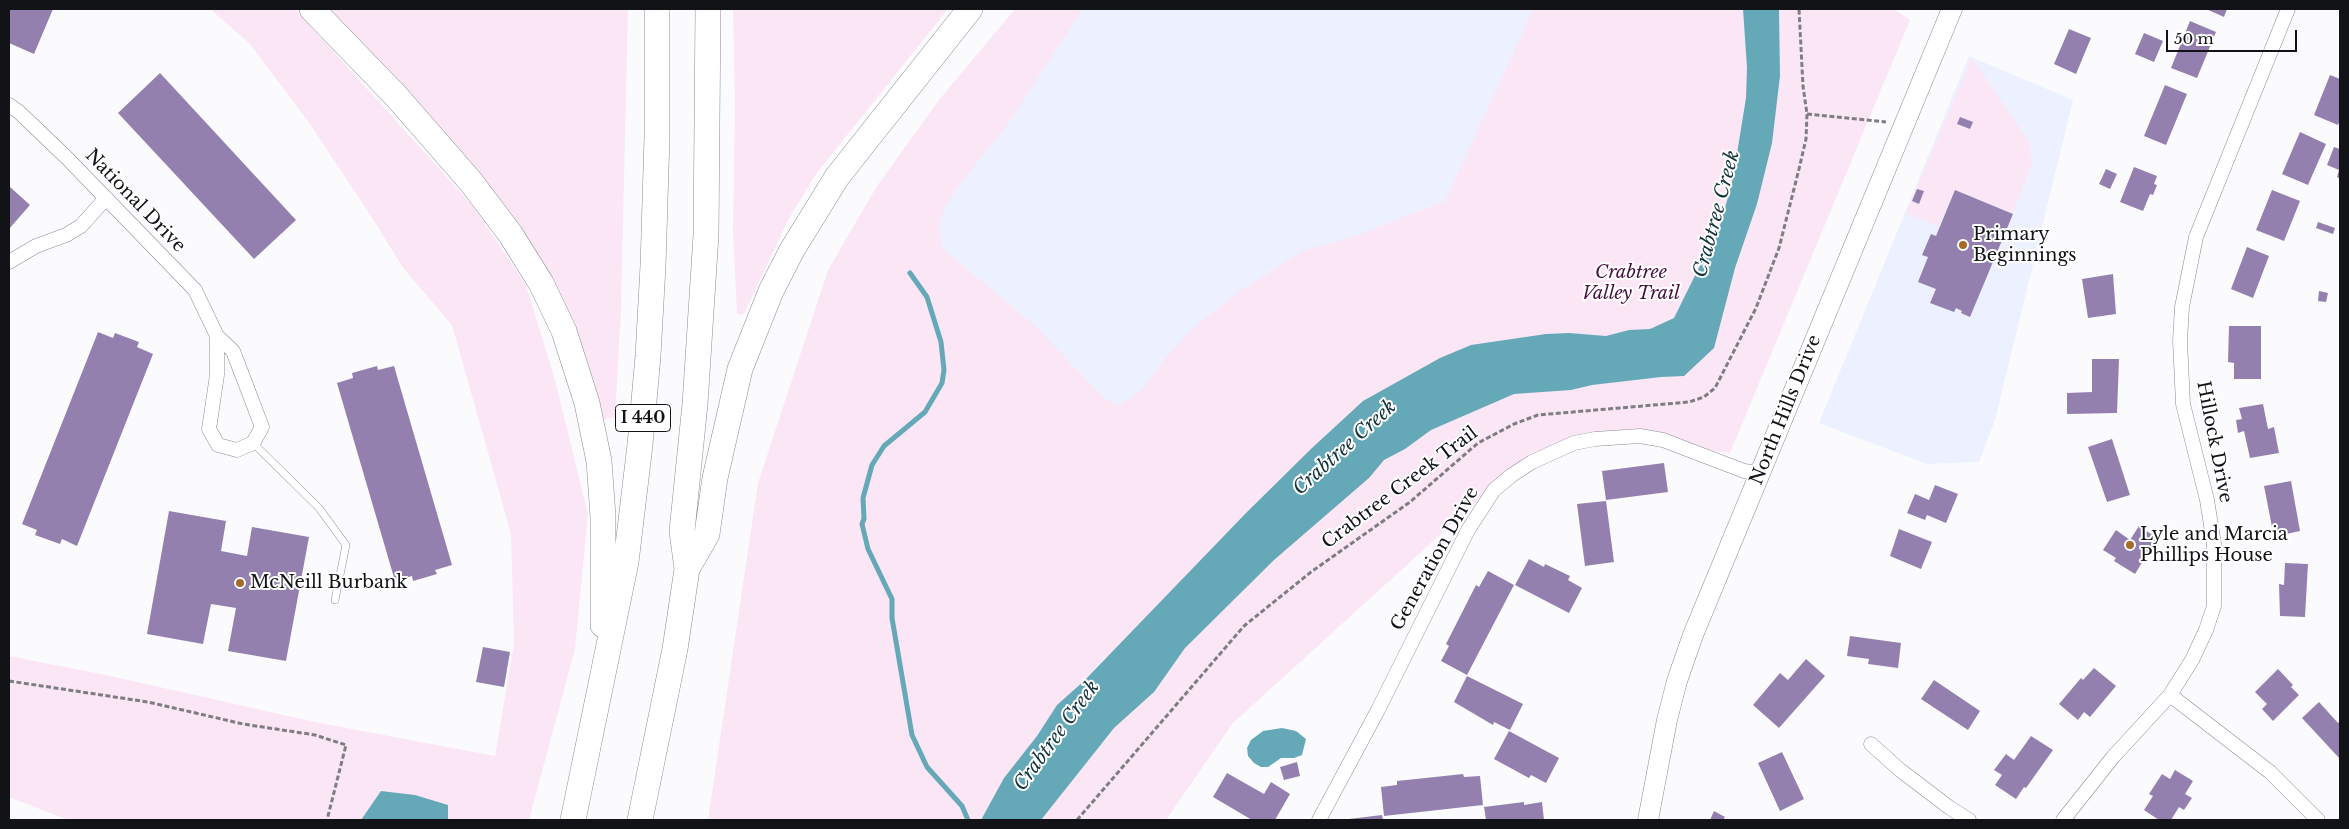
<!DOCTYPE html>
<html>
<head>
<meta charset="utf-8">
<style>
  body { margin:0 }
  #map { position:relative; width:2349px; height:829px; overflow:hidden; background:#fbfbfe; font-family:"Libre Baskerville",serif }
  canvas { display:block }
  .frame { position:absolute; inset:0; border:10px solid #121317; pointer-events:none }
  .scale { position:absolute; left:2166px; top:30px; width:131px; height:22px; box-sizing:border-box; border:2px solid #121317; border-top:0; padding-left:6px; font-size:15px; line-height:18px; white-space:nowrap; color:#121317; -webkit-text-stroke:4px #fff; paint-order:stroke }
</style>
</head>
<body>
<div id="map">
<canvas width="2349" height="829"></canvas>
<div class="frame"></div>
<div class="scale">50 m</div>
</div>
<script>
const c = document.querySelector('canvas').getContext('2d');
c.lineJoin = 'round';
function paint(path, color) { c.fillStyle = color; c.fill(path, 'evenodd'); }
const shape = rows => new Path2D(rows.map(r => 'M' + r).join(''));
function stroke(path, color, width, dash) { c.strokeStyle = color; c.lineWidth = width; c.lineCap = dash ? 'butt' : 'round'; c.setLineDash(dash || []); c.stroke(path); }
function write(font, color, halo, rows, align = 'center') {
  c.font = font + ' "Libre Baskerville",serif'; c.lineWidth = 4; c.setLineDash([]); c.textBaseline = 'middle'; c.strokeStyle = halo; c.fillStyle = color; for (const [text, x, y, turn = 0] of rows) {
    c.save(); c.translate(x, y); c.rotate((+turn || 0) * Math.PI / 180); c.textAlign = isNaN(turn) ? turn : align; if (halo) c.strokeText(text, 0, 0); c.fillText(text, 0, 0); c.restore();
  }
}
const built = shape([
  [1058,9,1565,9,1531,137,1057,568,1118,684,1016,820,710,820,788,443],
  [1969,56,2073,100,1995,420,1979,462,1927,464,1819,423]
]);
const green = shape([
  [210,9,295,9,472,205,526,285,555,380,588,514,575,649,529,820,68,820,9,797,9,656,106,675,315,722,495,756,514,644,511,534,452,325,404,269,369,213,310,124,250,44],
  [327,9,628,9,621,311,615,417,603,420,579,343],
  [733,9,948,9,816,174,788,220,744,314,737,314,733,231,735,105],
  [1015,9,1083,9,1008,124,963,180,946,205,939,223,942,248,1034,325,1103,397,1115,404,1121,404,1140,392,1165,359,1191,330,1241,290,1305,250,1353,237,1445,201,1531,15,1531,9,1893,9,1910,20,1730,453,1653,442,1600,440,1531,452,1232,724,1166,820,1008,820,1117,683,1104,657,1084,681,1057,705,1037,736,1004,778,981,820,708,820,758,483,828,270,877,186,939,100],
  [1972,58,2029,142,2032,163,2013,213,1955,190,1938,227,1906,213]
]);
const water = shape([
  [1743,9,1779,9,1780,76,1772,143,1757,204,1735,268,1714,348,1684,376,1661,377,1592,385,1571,390,1514,394,1431,430,1405,449,1384,460,1369,478,1274,560,1185,648,1154,692,1114,728,1041,820,981,820,1004,778,1037,736,1057,705,1084,681,1246,513,1312,448,1363,401,1440,358,1471,345,1546,334,1569,333,1606,336,1629,330,1650,329,1674,318,1721,223,1733,178,1746,98,1747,68],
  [1282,728,1296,731,1306,739,1302,755,1294,758,1281,758,1268,767,1261,767,1254,763,1248,756,1247,748,1251,740,1263,731],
  [381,791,415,795,448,805,448,820,361,820]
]);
const stream = shape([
  [910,273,927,297,941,342,944,370,942,383,925,412,884,446,872,465,863,498,864,519,862,524,868,549,892,599,892,618,912,735,927,767,962,806,968,820]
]);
const building = shape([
  [9,9,53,9,34,54,9,43],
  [2206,9,2227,9,2224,17],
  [2190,21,2216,32,2197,78,2171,68],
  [2069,29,2091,38,2076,74,2054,64],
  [2144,33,2163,41,2154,62,2135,54],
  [160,73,296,220,254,259,118,113],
  [2330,75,2340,79,2340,120,2338,125,2314,115],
  [2165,85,2187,94,2166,145,2144,136],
  [1960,117,1973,122,1970,129,1957,124],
  [2300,132,2326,144,2308,185,2282,174],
  [2334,147,2340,149,2340,179,2337,177,2339,170,2327,165],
  [2134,167,2157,176,2154,184,2157,185,2153,195,2150,194,2143,211,2120,202],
  [2106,169,2117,174,2110,189,2099,184],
  [9,186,30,205,9,229],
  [1917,189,1924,191,1919,204,1912,201],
  [1955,190,2013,214,1970,317,1961,313,1962,311,1956,308,1954,312,1930,303,1936,289,1918,282,1928,257,1922,255,1931,234,1936,236],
  [2272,190,2300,201,2284,241,2256,230],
  [2318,222,2335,228,2333,234,2316,228],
  [2247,247,2269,256,2253,298,2231,289],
  [2113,274,2116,314,2088,318,2082,279],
  [2319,291,2328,293,2326,302,2318,301],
  [2229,326,2261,326,2261,379,2234,379,2234,363,2228,362],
  [98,332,113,338,115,333,139,342,137,347,153,354,77,546,62,539,60,544,35,535,37,530,22,524],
  [2092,359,2119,359,2117,413,2067,414,2067,393,2092,392],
  [377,366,378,370,394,366,452,565,435,570,437,574,413,581,412,576,395,581,337,383,353,378,352,373],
  [2263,404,2268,429,2274,427,2279,453,2250,458,2244,431,2238,433,2236,420,2242,419,2239,408],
  [2112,439,2130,495,2107,502,2088,447],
  [1664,463,1668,492,1606,500,1602,471],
  [2291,481,2300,531,2277,536,2276,526,2272,527,2264,486],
  [1935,485,1958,494,1946,523,1927,515,1925,520,1907,513,1915,494,1929,500],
  [1606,501,1614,562,1585,566,1577,504],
  [169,511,226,521,221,551,247,556,252,527,309,537,286,661,228,651,236,608,211,604,203,644,147,634],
  [2139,526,2157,538,2135,574,2114,561,2116,558,2103,550,2116,530,2130,540],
  [1899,529,1932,542,1921,569,1890,556],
  [1529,559,1544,567,1545,564,1570,576,1568,580,1582,588,1569,613,1515,585],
  [2285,563,2308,564,2305,617,2280,616,2279,584,2284,585],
  [1488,571,1514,585,1467,675,1441,661,1449,646,1446,644,1476,585,1479,587],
  [1850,636,1901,643,1898,668,1868,664,1869,659,1847,656],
  [483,647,510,652,504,687,476,682],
  [1806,659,1825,676,1779,728,1753,705,1780,673,1788,680],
  [2094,668,2116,686,2090,717,2084,712,2078,720,2059,704,2081,678,2083,680],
  [2278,669,2293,685,2291,687,2299,695,2273,721,2262,709,2267,704,2255,692],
  [1467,676,1523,704,1510,730,1494,722,1493,725,1454,702],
  [1934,680,1980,711,1968,730,1921,699],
  [2319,702,2338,723,2340,721,2340,759,2302,718],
  [1509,731,1559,758,1546,783,1531,775,1529,778,1494,759],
  [2031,736,2053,750,2026,788,2024,787,2016,799,1995,785,2002,775,1994,770,2006,754,2014,760],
  [1782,752,1804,799,1780,811,1758,763],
  [1297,762,1300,776,1284,780,1280,767],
  [2175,770,2193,781,2185,794,2192,798,2184,810,2179,807,2171,820,2159,820,2144,810,2153,796,2149,794,2162,774,2170,779],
  [1227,773,1264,794,1271,782,1290,794,1275,820,1252,820,1213,797],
  [1463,774,1464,777,1480,776,1483,805,1384,816,1381,787,1397,785,1397,781],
  [1524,802,1524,805,1542,802,1544,820,1486,820,1484,807],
  [1714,811,1725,817,1723,820,1710,820],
  [1382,815,1383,820,1349,820,1349,819]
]);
const path = shape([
  [1807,114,1886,122],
  [9,681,148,702,243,724,315,735,346,745,327,820],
  [1077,820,1244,626,1311,572,1410,502,1478,443,1514,424,1538,415,1689,402,1704,397,1715,388,1756,308,1779,248,1799,169,1806,139,1807,114,1803,86,1799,9]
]);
const lane = shape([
  [253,443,319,508,346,545,335,600]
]);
const street = shape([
  [9,105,19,112,67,158,195,290,217,336,233,351,262,427,253,443,237,450,218,445,209,429,217,375,217,336],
  [9,262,36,246,66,235,81,226,106,198],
  [2170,695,2270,772,2318,820],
  [1871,744,1900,770,1950,808,1969,820],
  [1319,820,1378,710,1468,530,1494,490,1512,475,1532,462,1574,443,1595,439,1640,436,1663,440,1744,471,1760,473],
  [2063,820,2113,757,2170,695,2192,660,2206,630,2214,606,2214,544,2207,500,2183,404,2180,341,2182,307,2196,237,2288,9]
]);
const secondary = shape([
  [1648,820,1667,720,1677,681,1693,635,1952,9]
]);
const highway = shape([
  [312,9,397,97,471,182,511,235,541,283,564,331,587,403,599,461,603,516,603,625],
  [687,569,707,534,715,478,740,369,771,291,792,250,837,177,970,9],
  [573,820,626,562,640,445,648,356,653,266,657,137,657,9],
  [640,820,675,649,687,569,682,531,695,404,706,235,708,9]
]);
const markers = [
  [1963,245,5,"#a56b2b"],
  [2130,545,5,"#a56b2b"],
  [240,583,5,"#a56b2b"]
];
const shields = [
  [643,418,55]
];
const shieldNames = [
  ["I 440",643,418]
];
const streetNames = [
  ["National Drive",135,201,46],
  ["North Hills Drive",1786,410,-68],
  ["Hillock Drive",2214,442,79],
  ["Crabtree Creek Trail",1400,488,-37],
  ["Generation Drive",1435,559,-61]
];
const poiNames = [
  ["Primary",1973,235],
  ["Beginnings",1973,256],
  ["Lyle and Marcia",2140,535],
  ["Phillips House",2140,556],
  ["McNeill Burbank",250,583]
];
const parkNames = [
  ["Crabtree",1631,273],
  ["Valley Trail",1631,294]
];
const waterNames = [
  ["Crabtree Creek",1717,214,-75],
  ["Crabtree Creek",1345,448,-42],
  ["Crabtree Creek",1057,736,-54]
];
paint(built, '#ecf0ff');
paint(green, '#fbe6f6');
paint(water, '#65a9b9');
stroke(stream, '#65a9b9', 5);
paint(building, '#9480af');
stroke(lane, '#898c96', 8);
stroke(street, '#898c96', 15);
stroke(secondary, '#898c96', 21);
stroke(highway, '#898c96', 26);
stroke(path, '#7e7e82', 3, [5, 2.5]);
stroke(lane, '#fff', 7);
stroke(street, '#fff', 14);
stroke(secondary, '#fff', 20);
stroke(highway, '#fff', 25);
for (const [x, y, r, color] of markers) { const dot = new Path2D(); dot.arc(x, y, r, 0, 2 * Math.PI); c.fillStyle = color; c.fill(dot); stroke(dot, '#fff', 2); }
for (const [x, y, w] of shields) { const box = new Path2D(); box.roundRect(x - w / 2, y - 13.5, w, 27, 4); c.fillStyle = '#fff'; c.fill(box); stroke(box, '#121317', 1); }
write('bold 16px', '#121317', null, shieldNames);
write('18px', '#121317', '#fff', streetNames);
write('18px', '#121317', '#fff', poiNames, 'left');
write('italic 18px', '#47113f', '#fff', parkNames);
write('italic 19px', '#11333b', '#fff', waterNames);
</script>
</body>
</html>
